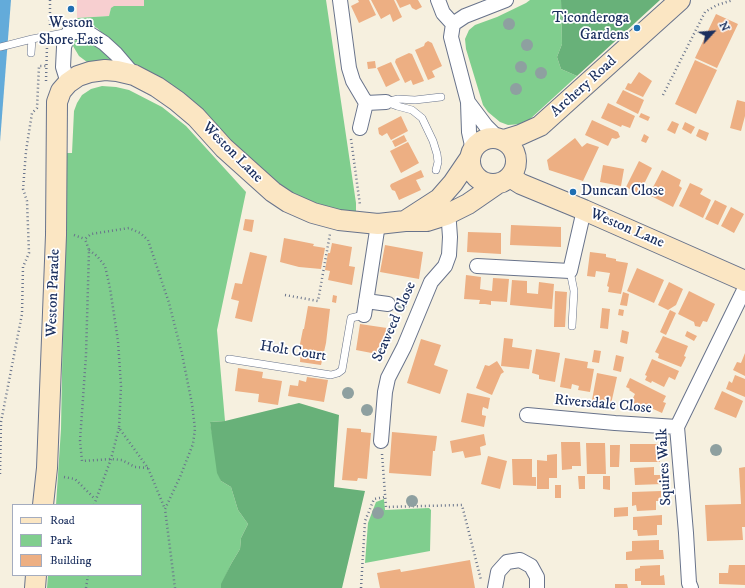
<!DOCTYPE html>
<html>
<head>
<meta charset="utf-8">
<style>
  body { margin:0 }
  #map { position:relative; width:745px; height:588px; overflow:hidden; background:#f6f0df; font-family:"IM FELL DW Pica",serif }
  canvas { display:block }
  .legend { position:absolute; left:12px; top:504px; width:130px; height:72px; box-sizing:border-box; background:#fff; border:1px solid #a4acbf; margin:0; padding:5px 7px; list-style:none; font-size:12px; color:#1b2f5e }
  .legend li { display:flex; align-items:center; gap:8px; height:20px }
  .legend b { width:20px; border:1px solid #a4acbf }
  .north { position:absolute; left:693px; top:12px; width:40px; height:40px; -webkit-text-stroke:3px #fff; paint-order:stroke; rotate:64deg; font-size:11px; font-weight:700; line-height:16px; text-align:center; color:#1b2f5e }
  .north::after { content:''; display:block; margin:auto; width:14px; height:18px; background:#1b2f5e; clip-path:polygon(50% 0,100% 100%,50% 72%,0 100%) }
</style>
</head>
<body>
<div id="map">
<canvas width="745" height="588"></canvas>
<ul class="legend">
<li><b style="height:5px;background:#fbe6c3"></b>Road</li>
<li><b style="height:11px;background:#80ce8e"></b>Park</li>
<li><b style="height:11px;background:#edaf83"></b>Building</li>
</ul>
<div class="north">N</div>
</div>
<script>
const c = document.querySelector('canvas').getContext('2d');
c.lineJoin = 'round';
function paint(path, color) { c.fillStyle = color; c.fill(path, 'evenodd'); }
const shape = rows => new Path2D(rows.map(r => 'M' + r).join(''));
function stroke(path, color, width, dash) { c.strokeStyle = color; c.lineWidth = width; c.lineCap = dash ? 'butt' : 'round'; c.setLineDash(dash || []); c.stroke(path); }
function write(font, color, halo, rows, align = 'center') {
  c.font = font + ' "IM FELL DW Pica",serif'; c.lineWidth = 3.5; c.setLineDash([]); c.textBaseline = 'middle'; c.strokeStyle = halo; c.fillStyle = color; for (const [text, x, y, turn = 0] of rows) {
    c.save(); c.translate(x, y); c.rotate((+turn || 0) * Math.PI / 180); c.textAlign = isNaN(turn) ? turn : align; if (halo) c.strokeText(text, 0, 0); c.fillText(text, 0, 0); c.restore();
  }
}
const built = shape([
  [77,0,144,0,144,6,122,6,111,8,109,16,77,18]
]);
const green = shape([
  [144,0,326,0,356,203,356,215,334,211,291,194,141,72,97,28,85,23,77,22,77,18,109,16,111,8,114,6,144,6],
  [530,0,561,0,562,44,557,57,561,69,577,76,529,120,521,124,508,125,500,122,488,112,483,105,466,49,465,39,469,30,475,25,497,17,526,3],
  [78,39,86,40,96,44,105,50,117,66,87,62,79,56,73,46,74,41],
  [102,86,116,87,129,90,162,107,186,126,246,192,217,330,225,421,210,422,221,481,231,487,238,510,248,524,241,538,240,549,231,564,222,584,221,588,47,588,48,575,141,575,141,505,56,505,61,429,66,153,72,153,74,111,77,103,82,95,91,89],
  [384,499,385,510,429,508,431,510,430,551,365,563,368,523,376,502]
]);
const forest = shape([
  [561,0,660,0,577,76,561,69,557,57,562,44],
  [299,403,339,415,334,487,365,491,342,588,221,588,221,584,231,564,240,549,241,538,248,524,238,510,231,487,221,481,217,473,210,422,225,421]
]);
const water = shape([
  [0,0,11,0,0,142]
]);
const building = shape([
  [358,0,369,0,376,15,359,23,351,6,359,2],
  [371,0,394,0,402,17,393,22,390,14,381,19],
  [396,0,418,0,422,7,416,10,412,8,410,4,400,8],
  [716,14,738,24,717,68,695,58],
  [428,41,432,43,442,66,432,71,435,77,428,80,415,50,424,46,425,43],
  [409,53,412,54,424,81,413,85,411,80,405,83,395,62,396,59],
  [695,60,717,70,696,114,675,104],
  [375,61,376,68,368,69,367,62],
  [391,62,400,80,386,87,377,68],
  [639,72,652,81,643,97,625,89,628,83,631,84],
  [623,90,644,100,638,114,616,103],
  [737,100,745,102,745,116,741,131,730,128],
  [608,103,635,116,630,128,622,125,621,127,601,118],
  [641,113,650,117,648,121,639,117],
  [401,116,408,131,391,140,387,133,382,136,379,134,378,128],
  [592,120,618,132,620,137,616,139,612,138,608,146,585,135],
  [672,121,679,124,675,134,667,130],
  [685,122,695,127,691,134,682,129],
  [699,129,709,133,706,141,696,136],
  [644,134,649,137,646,143,641,141],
  [404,135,407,141,395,147,392,141],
  [575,138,582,147,587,143,599,147,583,181,549,170,547,160],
  [408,142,419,163,401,173,390,151],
  [639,161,652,168,639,194,626,187],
  [603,165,624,169,621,186,600,182],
  [421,170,424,177,416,180,421,190,399,200,395,191,392,190,390,186,391,184],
  [662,170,681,180,679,186,682,188,673,207,649,195],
  [690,183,703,189,700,194,711,200,703,218,679,206],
  [715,200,727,206,718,225,705,219],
  [731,207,744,214,734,233,721,226],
  [245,219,254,220,252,232,243,230],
  [511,225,561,227,561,247,510,245],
  [468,232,501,233,501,254,467,252],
  [284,238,314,244,313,246,325,248,321,269,299,267,280,262],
  [332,243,352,247,349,266,355,267,352,285,328,280,330,271,325,270,328,253,330,253],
  [385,245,423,252,419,279,380,272],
  [250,252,267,256,252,322,235,318,239,301,231,299,235,283,242,284],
  [590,252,606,254,606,257,616,259,616,261,628,263,621,294,608,292,609,287,607,286,610,273,596,271,595,277,587,276],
  [637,268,664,280,654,303,627,291],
  [466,275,481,277,480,289,492,291,493,278,509,279,507,302,491,301,491,305,485,304,479,304,480,300,464,299],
  [512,280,527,281,527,293,538,294,539,282,554,284,552,309,510,305],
  [669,282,683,289,676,305,668,310,658,305],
  [555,291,567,292,565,327,554,327],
  [689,291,715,304,707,322,703,321,700,327,695,326,694,322,678,314],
  [623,292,629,294,627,306,620,305],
  [333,295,337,296,336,303,332,302],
  [308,306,330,309,326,343,321,365,300,362,301,350,299,349,303,329,304,329],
  [602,308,610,309,608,329,600,328],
  [619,309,624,310,623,316,618,315],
  [670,310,676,313,666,335,660,332],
  [360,324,387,328,382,355,356,350],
  [622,330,629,332,627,344,620,342],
  [687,331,697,336,694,341,685,336],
  [663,336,688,346,684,356,686,357,681,367,658,358,659,354,655,352],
  [504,338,513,339,512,347,532,350,529,369,501,366],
  [421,339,441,345,434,365,448,370,440,394,407,383],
  [536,349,560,353,555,382,539,379,539,375,532,373],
  [594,350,601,351,599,363,592,362],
  [745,353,745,376,733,370,737,362,741,363],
  [616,355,624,357,621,372,613,370],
  [565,358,588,362,587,368,594,369,590,392,578,390,579,386,572,384,571,389,560,387],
  [652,359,679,371,675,380,669,377,664,387,652,381,651,383,645,380,647,376,645,375],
  [497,361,504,372,501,374,492,395,476,388,485,365,489,366],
  [238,368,263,372,262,378,282,381,278,405,258,402,259,394,235,391],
  [597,373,617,377,611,404,592,400],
  [735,375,745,379,745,397,726,389,729,381,732,383],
  [307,377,328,380,324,402,288,396,290,385,298,386,299,380,306,382],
  [630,378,666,396,663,402,666,403,662,413,651,408,650,410,644,408,643,410,630,404,635,394,629,390,630,389,626,387],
  [722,391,743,401,736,418,714,409],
  [467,393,490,398,488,409,483,407,482,411,482,415,486,416,484,427,461,422],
  [347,428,361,429,361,432,371,433,367,479,358,478,357,481,342,480],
  [392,432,437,436,435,451,433,451,431,476,389,473],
  [484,434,486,445,480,447,481,455,465,458,463,451,452,453,450,441],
  [561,442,580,442,581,466,572,466,572,469,562,470],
  [586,443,605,443,606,474,587,474],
  [630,444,660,444,660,462,630,462],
  [610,445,620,445,619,467,610,467],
  [557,454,557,478,549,478,549,489,537,489,537,460,547,461,547,455],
  [488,456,507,461,500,489,481,484],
  [512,459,532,459,532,477,536,477,536,486,513,485],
  [654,467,654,475,662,475,663,484,635,485,634,468],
  [745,467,745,527,742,527,743,540,707,541,705,505,741,504,739,468],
  [578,476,585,476,585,489,579,489],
  [603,476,610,476,610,490,603,489],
  [555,485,561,485,561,498,555,498],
  [661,491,661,501,656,501,656,510,637,511,636,505,632,506,632,492],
  [628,507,628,516,614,517,614,508],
  [662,515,662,525,657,525,657,535,638,536,637,530,633,530,633,517],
  [659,540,659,550,663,550,664,559,626,560,626,552,632,551,632,541],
  [470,560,475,588,380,588,377,573,400,569,401,572],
  [660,565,660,576,664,575,665,585,641,585,641,581,635,581,635,569,640,568,640,566],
  [729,565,745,565,745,585,719,584,719,573,728,573],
  [615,584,627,584,628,588,615,588]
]);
const path = shape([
  [50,25,50,0],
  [46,81,47,46],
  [663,95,705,12,717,5,733,0],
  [351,139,360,205],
  [74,235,85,239],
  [89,250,97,256,105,266,110,288,118,341,121,386,119,428,148,468,165,509],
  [285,295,318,301,330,234],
  [382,454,386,507,462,505,481,580],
  [148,468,135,467,122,460,111,459,82,461,80,441,86,355,89,250,85,239,91,234,129,228,140,233,148,240,169,303,182,354,192,404,195,429,193,444,180,477,165,509,175,588],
  [0,474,1,422,22,314,23,267,29,253,27,201,23,189,26,151,32,113,37,108,39,66,46,66],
  [64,477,75,479,95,499],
  [94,505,111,459,119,428],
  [86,588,88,575],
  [361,588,365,521,374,499,385,497]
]);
const lane = shape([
  [0,47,32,39],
  [31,53,32,39,69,32],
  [386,102,397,106,412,110,422,118,433,141,437,154,438,162,436,170],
  [386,102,398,99,415,100,441,97],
  [570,271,574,291,572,326],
  [229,359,331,375,338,373,342,370,351,318,364,315]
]);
const street = shape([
  [340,0,349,68,353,81,366,103,360,128],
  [438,0,443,13,453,24],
  [68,83,63,67,64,47,69,32,87,32,104,43,116,54,134,75],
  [468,102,486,126,498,138],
  [366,103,386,102],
  [473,150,469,132,468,102,451,37,453,24,465,16,506,0],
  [477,266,570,271,584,210],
  [366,301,388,304],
  [364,315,378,224],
  [527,415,615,423,677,427],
  [381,441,385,392,388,378,404,347,431,282,445,266,449,255,450,237,449,223,442,207],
  [495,588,498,572,507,562,520,560,531,566,537,577,537,588],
  [691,588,689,583,686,533,677,427,745,288]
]);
const secondary = shape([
  '470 161a23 23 0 1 1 46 0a23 23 0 1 1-46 0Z',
  [504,140,520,135,540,126,680,0],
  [510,177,521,184,584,210,745,281],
  [405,221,439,199,453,183,470,158],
  [43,505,47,468,56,235,57,102,61,91,68,83,78,76,90,72,105,70,117,71,134,75,157,87,177,101,196,117,224,148,273,192,288,202,313,213,339,220,378,224,405,221,427,221,446,215,468,204,497,184],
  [35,588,36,575]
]);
const trees = [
  [509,24],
  [527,45],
  [521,67],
  [541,73],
  [516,89],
  [402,303],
  [348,393],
  [367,410],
  [716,450],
  [412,501],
  [378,513]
];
const markers = [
  [71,9,4,"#1f6fb2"],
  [637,28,4,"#1f6fb2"],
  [573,192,4,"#1f6fb2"]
];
const poiNames = [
  ["Ticonderoga",629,19],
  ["Gardens",629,36],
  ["Weston",71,24,"center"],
  ["Shore East",71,41,"center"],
  ["Duncan Close",581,192,"left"]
];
const streetNames = [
  ["Archery Road",584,87,-42],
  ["Weston Lane",232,153,45],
  ["Weston Lane",627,229,23],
  ["Weston Parade",54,293,-88],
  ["Seaweed Close",395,322,-66],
  ["Holt Court",293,352,9],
  ["Riversdale Close",603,405,5],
  ["Squires Walk",665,467,-93]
];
paint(built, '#f7cfd0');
paint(green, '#80ce8e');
paint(forest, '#68b179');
paint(water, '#63abda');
paint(building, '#edaf83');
stroke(lane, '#68738b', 8);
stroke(street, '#68738b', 16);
stroke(secondary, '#68738b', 22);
stroke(path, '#68738b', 2.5, [1, 3]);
stroke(lane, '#fff', 7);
stroke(street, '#fff', 14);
stroke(secondary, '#fbe6c3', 20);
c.fillStyle = '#8ea0a0';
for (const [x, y] of trees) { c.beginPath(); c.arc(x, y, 6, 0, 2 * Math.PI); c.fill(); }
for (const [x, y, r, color] of markers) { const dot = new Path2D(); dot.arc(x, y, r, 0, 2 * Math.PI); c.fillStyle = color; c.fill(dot); stroke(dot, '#fff', 1.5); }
write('15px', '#1b2f5e', '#fff', poiNames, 'right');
write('15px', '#1b2f5e', '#fff', streetNames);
</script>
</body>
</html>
